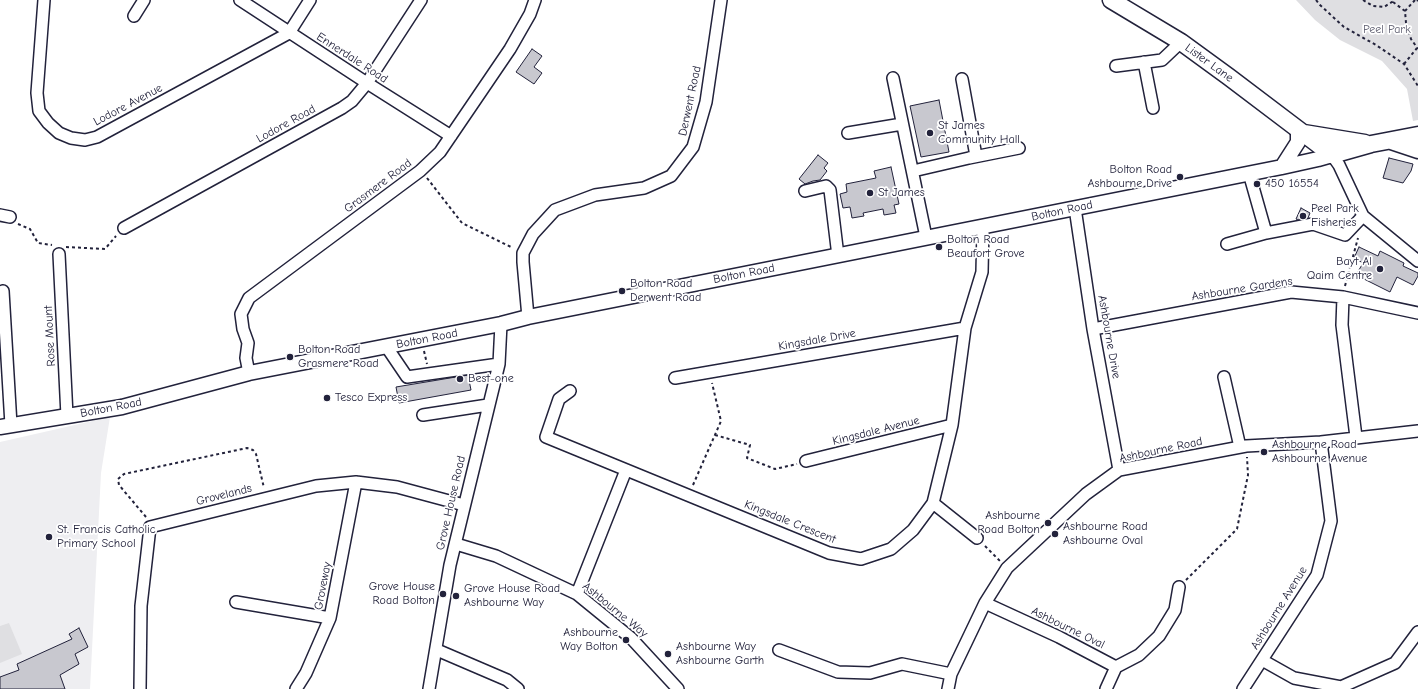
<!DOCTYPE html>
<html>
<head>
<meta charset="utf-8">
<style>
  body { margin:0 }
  canvas { display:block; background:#fff }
</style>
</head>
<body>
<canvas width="1418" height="689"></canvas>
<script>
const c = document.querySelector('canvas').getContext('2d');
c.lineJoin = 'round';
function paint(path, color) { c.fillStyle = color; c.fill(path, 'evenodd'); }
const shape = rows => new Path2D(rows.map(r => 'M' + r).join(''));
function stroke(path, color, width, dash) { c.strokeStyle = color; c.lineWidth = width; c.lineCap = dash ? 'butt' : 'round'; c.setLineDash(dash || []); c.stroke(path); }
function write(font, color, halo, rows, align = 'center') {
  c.font = font + ' "Comic Neue",sans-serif'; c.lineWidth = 3.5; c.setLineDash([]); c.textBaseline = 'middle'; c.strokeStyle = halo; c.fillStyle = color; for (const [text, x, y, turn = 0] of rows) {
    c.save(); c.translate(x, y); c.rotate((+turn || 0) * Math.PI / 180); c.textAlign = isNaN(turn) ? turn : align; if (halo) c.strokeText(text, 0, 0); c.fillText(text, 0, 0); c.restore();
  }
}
const built = shape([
  [110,417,101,473,90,689,0,689,0,442]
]);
const green = shape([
  [1296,0,1418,0,1418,120,1413,121,1407,89,1382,61,1340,40,1315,20],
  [9,623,22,654,0,663,0,626]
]);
const building = shape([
  [532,49,542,56,534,67,542,73,534,84,516,72,532,49],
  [939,100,949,152,921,157,910,106,939,100],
  [818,155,828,163,824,168,827,171,820,180,813,181,805,184,799,179,818,155],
  [1389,158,1413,164,1411,171,1403,183,1383,178,1389,158],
  [891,167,899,204,894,205,896,213,884,215,883,209,863,213,864,216,852,218,850,207,843,208,840,194,847,192,846,184,876,178,874,171,891,167],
  [1301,208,1310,213,1308,218,1298,220,1296,219,1301,208],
  [1359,247,1378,256,1380,251,1404,263,1403,266,1418,273,1418,276,1413,285,1397,277,1390,292,1356,275,1363,263,1354,258,1359,247],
  [468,375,471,390,399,403,396,387,468,375],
  [79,628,88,647,75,654,79,664,60,675,65,689,0,689,0,677,19,670,17,664,72,639,69,634,79,628]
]);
const path = shape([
  [1316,0,1320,5,1344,27,1376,45,1404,64,1418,86],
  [1363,0,1373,6,1384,7,1395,0],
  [1415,0,1405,11,1406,23,1411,39,1418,49],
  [1417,0,1418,1],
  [1393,2,1405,11],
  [1404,64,1417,48],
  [427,178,462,223,513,248],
  [18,224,30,229,38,243,52,245],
  [66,247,105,249,116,236],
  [1345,286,1358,238],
  [424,351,427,364],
  [715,435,750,445,747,458,775,469,797,464],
  [693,485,721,421,712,383],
  [146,517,119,485,118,479,124,474,247,448,253,450,256,454,264,488],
  [985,546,1000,561],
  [1186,580,1237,529,1248,475,1247,457]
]);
const minor = shape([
  [44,0,37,93,39,111,48,123,59,133,71,138,85,140,97,137,289,33,310,0],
  [240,0,367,83,451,136],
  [134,16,144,0],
  [1144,62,1153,108],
  [1116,66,1162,60,1181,42],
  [893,78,926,237],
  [962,79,976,156],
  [848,133,902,124],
  [1332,155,1339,165,1363,216,1418,261],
  [913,171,969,158,1019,148],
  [1249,173,1266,233],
  [805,191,826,186,830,190,838,256],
  [1075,208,1093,329,1119,470],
  [0,215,10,217],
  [124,228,342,108,352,101,367,83,421,0],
  [1227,244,1266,233,1313,224,1345,235,1363,216],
  [59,254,67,416],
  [3,291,11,425],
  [1343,297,1342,325,1356,437],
  [528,317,523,262,523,253,533,234,555,210,595,195,644,188,671,176,693,147,706,102,721,0],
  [1093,329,1291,292,1343,297,1418,313],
  [386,346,407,377,499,364],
  [249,373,246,358,248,343,243,329,241,314,249,298,420,171,440,152,510,49,530,14,535,0],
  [1224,377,1240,447],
  [675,378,965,328],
  [570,391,559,399,546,437,829,553,861,559,891,549,913,530,933,503,952,425,965,328,982,272,983,227],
  [423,415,488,405],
  [806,461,952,425],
  [933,503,977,538],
  [456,544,496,556,577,594,631,638,678,689],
  [577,594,626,470],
  [236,602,330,618],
  [985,603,1059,637,1116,667,1106,689],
  [437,650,507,680,518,689],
  [779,650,838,672,870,673,902,664,951,674],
  [1262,660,1294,678,1341,687,1395,663,1418,632],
  [1116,667,1139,655,1159,636,1175,610,1179,587],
  [140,689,141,606,150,527,316,486,356,482,397,487,464,505],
  [296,689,306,673,330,618,356,482],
  [429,689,450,565,499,364,501,324],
  [948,689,951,674,985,603,1007,568,1086,494,1119,470,1246,446,1321,442,1418,431],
  [1243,689,1317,575,1331,521,1321,442]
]);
const major = shape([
  [1282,167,1298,142,1298,129],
  [0,427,122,407,249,373,501,324,528,317,1282,167,1318,159,1332,155]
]);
const highway = shape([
  [1111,0,1181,42,1229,77,1332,155,1371,144,1418,135],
  [1304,133,1365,143],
  [1391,141,1418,150]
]);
const markers = [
  [930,133,4,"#22223b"],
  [1180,177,4,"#22223b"],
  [1257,184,4,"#22223b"],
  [870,193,4,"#22223b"],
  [1303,216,4,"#22223b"],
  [939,247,4,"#22223b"],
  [1380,269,4,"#22223b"],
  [622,291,4,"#22223b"],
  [290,357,4,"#22223b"],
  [460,379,4,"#22223b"],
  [327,398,4,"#22223b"],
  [1264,452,4,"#22223b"],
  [1048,523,4,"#22223b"],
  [1055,534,4,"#22223b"],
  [49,537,4,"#22223b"],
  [443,594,4,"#22223b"],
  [456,596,4,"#22223b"],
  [626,640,4,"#22223b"],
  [668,654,4,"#22223b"]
];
const parkNames = [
  ["Peel Park",1387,30]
];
const streetNames = [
  ["Ennerdale Road",352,58,33],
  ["Lister Lane",1209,63,36],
  ["Derwent Road",690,101,-78],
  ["Lodore Avenue",128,105,-28],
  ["Lodore Road",286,124,-29],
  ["Grasmere Road",378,186,-37],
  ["Bolton Road",1062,211,-12],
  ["Bolton Road",744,274,-11],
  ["Ashbourne Gardens",1242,289,-9],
  ["Rose Mount",50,336,-93],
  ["Ashbourne Drive",1109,337,80],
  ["Bolton Road",427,339,-11],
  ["Kingsdale Drive",817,340,-10],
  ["Bolton Road",111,408,-11],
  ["Kingsdale Avenue",876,431,-14],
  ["Ashbourne Road",1161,450,-12],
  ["Grovelands",224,495,-14],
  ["Grove House Road",451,503,-77],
  ["Kingsdale Crescent",790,522,22],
  ["Groveway",323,586,-79],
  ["Ashbourne Avenue",1279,608,-58],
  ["Ashbourne Way",615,610,39],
  ["Ashbourne Oval",1068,628,26]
];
const poiNames = [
  ["St James",938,126],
  ["Community Hall",938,140],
  ["Bolton Road",1172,170,"right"],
  ["Ashbourne Drive",1172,184,"right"],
  ["450 16554",1265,184],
  ["St James",878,193],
  ["Peel Park",1311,209],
  ["Fisheries",1311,223],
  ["Bolton Road",947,240],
  ["Beaufort Grove",947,254],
  ["Bayt Al",1372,262,"right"],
  ["Qaim Centre",1372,276,"right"],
  ["Bolton Road",630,284],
  ["Derwent Road",630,298],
  ["Bolton Road",298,350],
  ["Grasmere Road",298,364],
  ["Best-one",468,379],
  ["Tesco Express",335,398],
  ["Ashbourne Road",1272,445],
  ["Ashbourne Avenue",1272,459],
  ["Ashbourne",1040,516,"right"],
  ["Road Bolton",1040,530,"right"],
  ["Ashbourne Road",1063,527],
  ["Ashbourne Oval",1063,541],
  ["St. Francis Catholic",57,530],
  ["Primary School",57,544],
  ["Grove House",435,587,"right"],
  ["Road Bolton",435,601,"right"],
  ["Grove House Road",464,589],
  ["Ashbourne Way",464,603],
  ["Ashbourne",618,633,"right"],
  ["Way Bolton",618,647,"right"],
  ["Ashbourne Way",676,647],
  ["Ashbourne Garth",676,661]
];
paint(built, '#eeeef1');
paint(green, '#dfdfe2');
paint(building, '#c8c8cf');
stroke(building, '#22223b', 1);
stroke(minor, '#22223b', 14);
stroke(major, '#22223b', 17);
stroke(highway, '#22223b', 19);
stroke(path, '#22223b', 2, [3, 3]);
stroke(minor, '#fff', 11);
stroke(major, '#fff', 14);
stroke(highway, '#fff', 16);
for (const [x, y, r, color] of markers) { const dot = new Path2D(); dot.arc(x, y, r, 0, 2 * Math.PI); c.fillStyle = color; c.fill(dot); stroke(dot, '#fff', 1.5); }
write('12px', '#5b5b6d', '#fff', parkNames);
write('12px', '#22223b', '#fff', streetNames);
write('12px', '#22223b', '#fff', poiNames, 'left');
</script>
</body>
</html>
